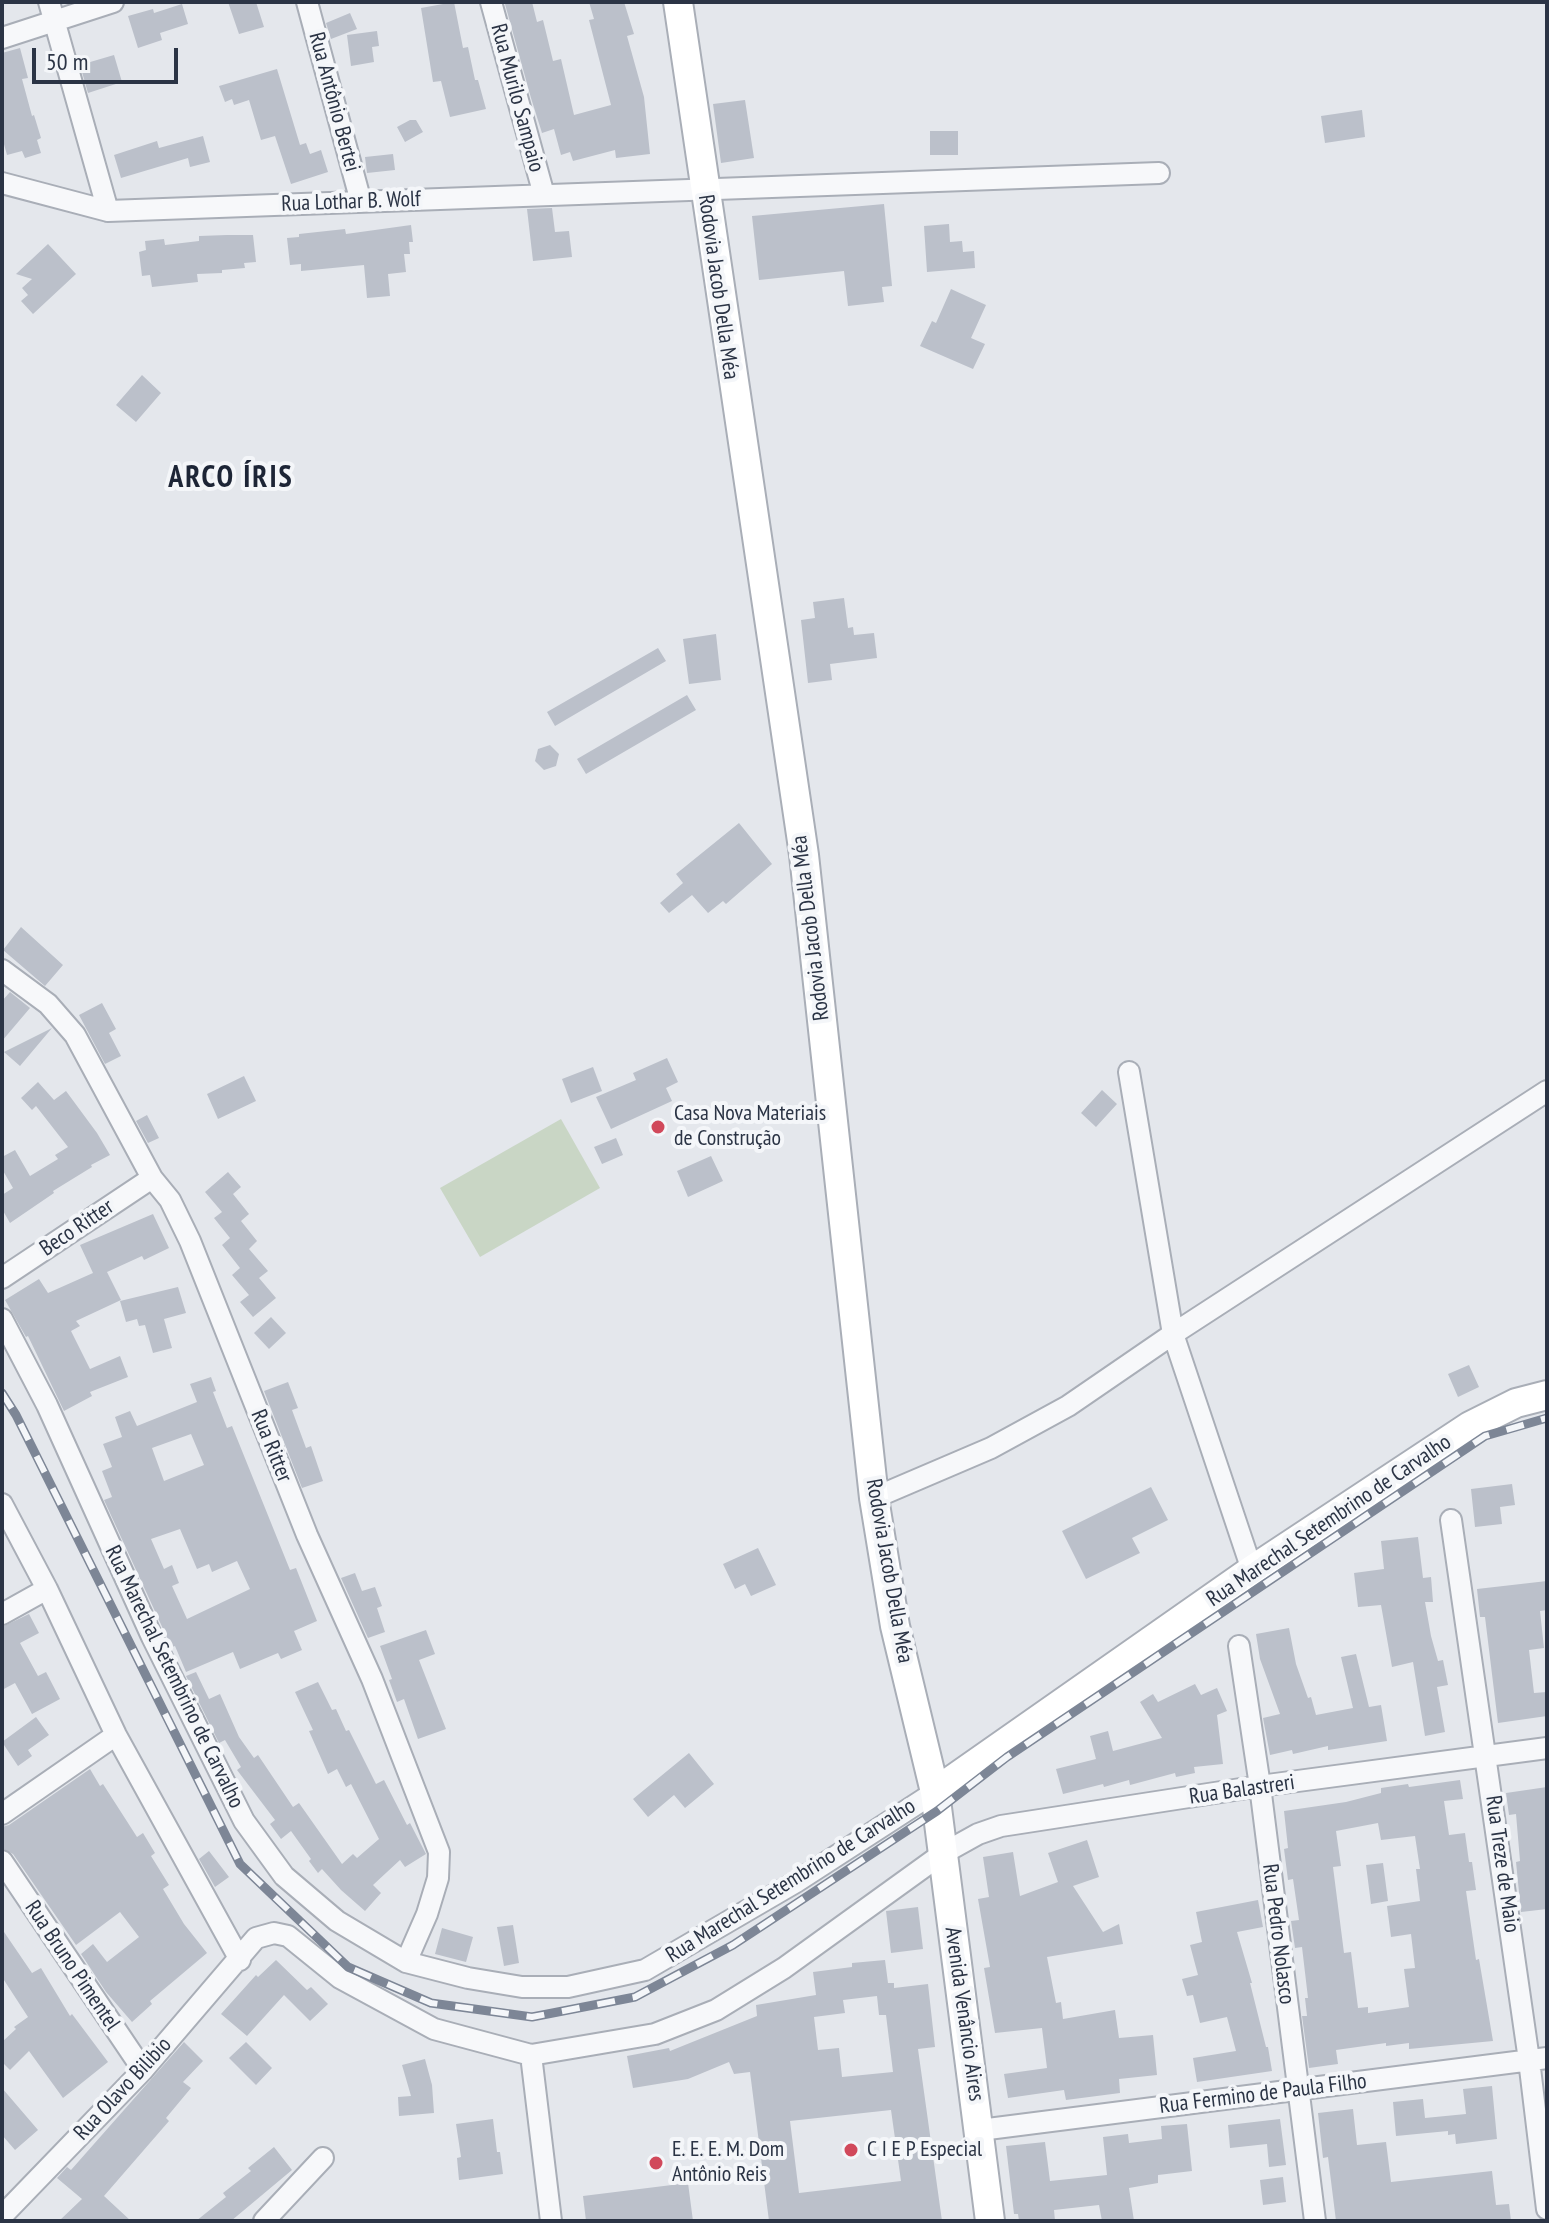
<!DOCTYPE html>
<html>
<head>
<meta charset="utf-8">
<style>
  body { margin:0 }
  #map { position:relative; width:1549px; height:2223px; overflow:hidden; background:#e4e7ec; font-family:"PT Sans Narrow",sans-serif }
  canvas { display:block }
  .frame { position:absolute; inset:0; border:4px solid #2b3445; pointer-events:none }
  .scale { position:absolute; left:32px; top:48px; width:146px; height:36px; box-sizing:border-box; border:4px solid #2b3445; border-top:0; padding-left:10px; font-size:24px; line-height:28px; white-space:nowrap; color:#2b3445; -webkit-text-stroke:6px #f4f6f9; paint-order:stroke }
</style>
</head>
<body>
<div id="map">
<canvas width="1549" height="2223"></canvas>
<div class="frame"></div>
<div class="scale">50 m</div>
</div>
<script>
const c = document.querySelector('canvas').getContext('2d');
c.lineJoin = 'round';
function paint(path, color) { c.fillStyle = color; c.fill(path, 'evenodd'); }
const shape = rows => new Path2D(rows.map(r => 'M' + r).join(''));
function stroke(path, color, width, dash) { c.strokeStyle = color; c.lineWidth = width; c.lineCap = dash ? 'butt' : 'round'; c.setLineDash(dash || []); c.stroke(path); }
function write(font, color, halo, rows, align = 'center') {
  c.font = font + ' "PT Sans Narrow",sans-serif'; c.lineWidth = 8; c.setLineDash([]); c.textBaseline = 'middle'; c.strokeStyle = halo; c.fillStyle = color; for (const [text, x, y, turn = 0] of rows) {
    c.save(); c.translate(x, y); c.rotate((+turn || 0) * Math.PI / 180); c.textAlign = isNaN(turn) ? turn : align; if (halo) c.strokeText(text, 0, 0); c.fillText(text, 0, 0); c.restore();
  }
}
const green = shape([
  [561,1119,600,1188,480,1257,440,1188]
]);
const building = shape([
  [228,2,256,2,264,27,239,34],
  [454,2,463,48,468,47,475,80,478,80,486,109,450,117,441,81,433,82,421,8],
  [514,2,532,2,537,22,543,20,553,61,561,59,574,115,611,105,589,20,594,19,589,2,624,2,634,34,627,36,644,97,650,154,616,158,615,150,573,161,570,152,561,155,554,129,542,133,531,98,505,4],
  [182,4,188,24,160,33,162,40,138,48,128,16,153,9,154,13],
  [350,13,357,29,331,39,326,23],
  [377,31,379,46,372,47,374,62,351,66,347,35],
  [20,48,28,78,22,79,32,116,34,115,41,138,37,140,41,153,25,158,22,151,7,155,2,137,2,53],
  [114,55,122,82,88,93,80,65],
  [277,69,300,145,306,143,310,154,321,150,328,172,291,184,275,136,261,140,249,100,234,105,232,99,225,102,219,86],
  [745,100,754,158,721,163,713,104],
  [1362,110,1365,137,1325,143,1321,116],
  [410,120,416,120,423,132,405,142,397,127],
  [930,131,958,131,958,155,930,155],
  [203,136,210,162,190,167,188,158,121,178,114,155,157,141,159,148],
  [393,154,395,170,367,173,365,157],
  [884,204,892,286,882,287,884,302,848,306,844,271,759,280,752,216],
  [552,208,555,232,569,231,572,257,533,261,527,209],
  [949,224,950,242,962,241,963,252,974,251,975,268,927,272,924,226],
  [411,225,413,242,409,242,410,254,404,254,406,272,388,274,390,296,367,298,364,265,301,271,301,264,290,265,287,238,299,237,299,234,345,229,346,234],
  [227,235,253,235,256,262,244,263,245,268,222,270,222,273,197,274,198,282,152,287,150,275,142,276,139,252,146,250,145,241,164,239,165,245,199,241,199,236],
  [48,244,76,274,33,314,21,301,28,295,22,288,32,279,16,274],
  [951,289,986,305,971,338,985,344,973,369,920,346,932,321,936,323],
  [142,375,161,393,136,422,116,405],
  [844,598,848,628,853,627,854,635,874,633,877,658,830,664,832,680,808,683,801,620,815,618,813,602],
  [716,634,721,680,689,684,683,639],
  [658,648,666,661,555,726,547,712],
  [687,695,696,710,586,774,577,759],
  [550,745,559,754,556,766,544,770,535,761,538,749],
  [739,823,772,864,726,904,723,901,708,913,692,895,669,913,660,903,683,883,676,874],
  [21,927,63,965,45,986,3,950],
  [10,992,30,1008,2,1041,2,1001],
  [102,1003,116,1029,109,1033,121,1056,105,1064,79,1015],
  [52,1028,20,1066,4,1052],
  [667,1058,678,1082,666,1088,672,1101,611,1129,596,1097,636,1080,633,1073],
  [593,1067,602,1091,571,1103,562,1079],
  [244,1076,256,1101,218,1119,207,1094],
  [38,1082,54,1100,66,1091,97,1133,110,1155,91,1165,92,1167,53,1191,54,1193,10,1223,2,1209,2,1195,13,1188,2,1169,2,1157,15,1150,30,1176,58,1159,55,1155,68,1147,36,1106,32,1110,21,1098],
  [1102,1090,1117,1104,1096,1127,1081,1113],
  [147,1115,159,1138,148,1143,136,1121],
  [616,1138,623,1155,602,1164,594,1147],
  [711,1156,723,1181,688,1197,677,1171],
  [228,1172,241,1187,233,1194,249,1214,241,1221,257,1241,249,1249,268,1271,259,1278,276,1298,253,1317,240,1302,249,1295,232,1275,240,1268,222,1245,230,1238,214,1218,222,1212,205,1192],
  [153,1214,169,1248,144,1260,142,1256,107,1272,121,1300,76,1321,80,1326,71,1331,90,1369,120,1356,128,1377,90,1392,92,1396,64,1411,28,1336,26,1337,5,1300,39,1279,48,1293,93,1273,80,1245],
  [178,1287,186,1313,164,1319,172,1348,153,1353,145,1325,139,1326,137,1319,126,1322,120,1301],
  [271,1317,286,1333,269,1349,254,1333],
  [1469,1365,1479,1387,1458,1397,1448,1374],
  [211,1377,216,1391,213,1392,227,1428,232,1426,290,1570,296,1568,317,1621,294,1631,302,1650,281,1659,278,1653,240,1669,233,1652,186,1672,175,1646,172,1647,164,1631,104,1500,112,1497,102,1471,112,1467,103,1444,122,1437,115,1417,130,1411,137,1426,197,1402,190,1384],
  [191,1434,204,1465,164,1481,152,1448],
  [180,1529,197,1569,209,1564,212,1572,237,1561,250,1589,187,1619,172,1586,179,1583,172,1565,164,1569,151,1539],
  [288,1382,298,1408,292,1410,306,1448,311,1446,323,1481,302,1488,264,1391],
  [1512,1484,1515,1505,1500,1507,1502,1524,1475,1527,1471,1489],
  [1151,1487,1168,1520,1132,1538,1140,1553,1086,1579,1062,1531],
  [1418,1537,1423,1578,1431,1577,1433,1602,1425,1602,1431,1636,1438,1661,1443,1660,1448,1685,1437,1687,1445,1732,1425,1736,1413,1662,1392,1667,1381,1605,1358,1607,1354,1573,1384,1569,1381,1541],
  [758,1548,776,1585,751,1596,745,1584,735,1589,723,1564],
  [355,1573,362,1591,375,1587,382,1606,377,1608,385,1632,368,1638,341,1578],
  [1547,1581,1547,1610,1540,1611,1544,1648,1529,1650,1534,1693,1547,1692,1547,1716,1498,1723,1485,1617,1480,1617,1477,1589],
  [29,1614,39,1633,20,1643,38,1676,46,1672,60,1699,32,1714,15,1683,2,1690,2,1627],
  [1289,1628,1296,1664,1308,1698,1311,1697,1316,1715,1353,1708,1341,1657,1356,1654,1369,1707,1381,1705,1387,1741,1328,1750,1328,1746,1293,1754,1292,1750,1270,1755,1263,1718,1280,1714,1260,1659,1256,1634],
  [426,1630,435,1654,419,1660,446,1729,418,1739,404,1699,397,1702,389,1680,392,1679,380,1646],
  [196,1672,209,1699,220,1694,239,1737,254,1758,258,1755,293,1807,299,1803,342,1864,353,1854,357,1858,379,1839,351,1784,346,1787,337,1769,328,1774,309,1731,313,1730,295,1692,318,1682,332,1710,336,1709,346,1731,349,1730,376,1784,384,1780,407,1825,410,1823,426,1854,405,1867,400,1860,373,1885,381,1893,365,1911,341,1890,322,1869,318,1873,309,1861,311,1859,291,1831,281,1839,270,1824,275,1820,237,1770,241,1767,225,1740,219,1743,186,1676],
  [1195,1684,1201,1695,1217,1688,1227,1711,1217,1715,1223,1764,1194,1767,1195,1773,1176,1777,1175,1773,1130,1785,1129,1780,1104,1787,1103,1784,1063,1794,1056,1769,1096,1759,1090,1736,1108,1731,1113,1751,1162,1738,1140,1702,1153,1694,1158,1702],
  [36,1717,49,1735,28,1750,32,1756,18,1766,2,1742],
  [689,1753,714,1784,685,1808,674,1795,648,1817,633,1799],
  [90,1769,100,1786,103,1784,137,1837,143,1833,155,1853,151,1856,169,1885,163,1889,184,1924,207,1953,150,2001,152,2004,132,2022,106,1992,81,1954,93,1944,107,1962,139,1937,120,1912,76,1945,13,1854,2,1848,2,1827,9,1825],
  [1460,1780,1463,1799,1444,1801,1449,1835,1465,1833,1469,1862,1472,1862,1476,1890,1466,1891,1476,1960,1479,1959,1493,2041,1409,2049,1409,2043,1386,2046,1386,2043,1336,2050,1338,2064,1309,2068,1302,2016,1307,2016,1305,1998,1308,1998,1302,1947,1295,1948,1291,1921,1299,1920,1293,1879,1288,1880,1284,1849,1288,1848,1284,1811,1346,1802,1381,1793,1381,1788,1408,1784,1409,1787],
  [1378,1823,1381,1840,1415,1836,1420,1869,1416,1869,1420,1901,1387,1906,1391,1937,1411,1934,1415,1968,1404,1969,1409,2007,1368,2013,1368,2007,1358,2008,1351,1952,1344,1953,1333,1867,1341,1866,1336,1831],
  [1547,1787,1547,1909,1521,1912,1516,1862,1520,1861,1516,1814,1509,1815,1506,1793],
  [1087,1840,1099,1877,1073,1886,1103,1932,1119,1924,1123,1944,1047,1957,1056,2003,1061,2002,1063,2019,1115,2010,1119,2038,1153,2035,1157,2075,1119,2079,1120,2093,1066,2100,1064,2090,1008,2098,1004,2074,1047,2068,1042,2028,995,2033,984,1968,990,1967,978,1899,989,1897,983,1857,1013,1852,1020,1896,1058,1882,1048,1853],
  [209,1851,229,1877,215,1887,199,1859],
  [1383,1863,1388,1901,1371,1904,1366,1865],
  [1258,1900,1263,1927,1237,1932,1252,1983,1250,1983,1266,2047,1268,2047,1272,2071,1197,2082,1193,2058,1236,2051,1227,2017,1200,2023,1193,1995,1187,1996,1182,1979,1198,1975,1190,1945,1202,1942,1196,1912],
  [918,1907,923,1949,891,1953,886,1911],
  [513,1925,519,1963,504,1966,497,1927],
  [442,1928,473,1937,466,1962,435,1954],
  [2,1929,32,1973,41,1968,70,2016,72,2014,108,2062,63,2098,29,2051,10,2070,2,2062,2,2042,16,2029,14,2027,28,2017,2,1977],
  [276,1960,307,1990,311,1987,328,2004,310,2021,284,1995,247,2036,221,2014,256,1975,258,1977],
  [885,1960,888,1983,894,1983,894,1988,928,1984,935,2047,918,2049,942,2221,769,2221,750,2072,734,2074,729,2062,688,2079,633,2088,627,2056,669,2048,670,2051,757,2016,756,2005,816,1995,813,1972,852,1967,852,1963],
  [877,1996,879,2015,886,2015,893,2072,842,2077,839,2048,818,2050,814,2017,845,2013,843,2000],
  [891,2110,901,2181,799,2193,790,2121],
  [184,2042,203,2061,183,2082,191,2088,166,2118,169,2121,104,2196,131,2221,59,2221,82,2199,57,2178,67,2167,71,2170],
  [246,2042,272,2068,256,2085,229,2058],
  [425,2059,432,2085,434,2113,399,2116,398,2097,411,2096,402,2065],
  [1492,2086,1497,2139,1456,2144,1455,2134,1448,2135,1448,2131,1396,2136,1393,2102,1423,2099,1425,2118,1466,2114,1463,2089],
  [2,2088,38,2130,15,2150,2,2135],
  [1353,2109,1357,2145,1386,2142,1391,2182,1492,2171,1496,2205,1509,2204,1511,2221,1419,2221,1418,2219,1336,2221,1328,2157,1323,2158,1318,2113],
  [493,2119,497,2152,500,2152,503,2174,459,2180,457,2158,461,2157,456,2124],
  [1280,2119,1286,2165,1269,2167,1267,2144,1230,2148,1228,2125],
  [1187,2124,1192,2171,1158,2175,1158,2183,1129,2188,1134,2221,1102,2221,1099,2205,1054,2210,1055,2221,1019,2221,1018,2214,1014,2214,1006,2146,1045,2142,1050,2181,1107,2175,1103,2137,1128,2134,1129,2143,1162,2139,1161,2126],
  [274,2147,292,2170,231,2221,196,2221,226,2197,223,2193,251,2171,248,2168],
  [1283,2177,1286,2202,1263,2205,1260,2180],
  [688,2183,693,2221,586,2221,583,2196]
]);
const street = shape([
  [49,2,108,211],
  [307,2,361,202],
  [491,2,544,195],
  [2,38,113,2],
  [2,183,108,211,1159,173],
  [2,970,48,1004,75,1035,152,1178,170,1200,190,1241,307,1535,372,1679,439,1852,438,1878,427,1914,406,1962],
  [1129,1072,1173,1334,1252,1570],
  [2,1278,152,1178],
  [2,1319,47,1405,152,1637,244,1821,284,1876,337,1921,406,1962,468,1978,522,1987,568,1987,645,1970,796,1882,935,1792],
  [874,1498,991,1448,1068,1406,1173,1334,1547,1091],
  [2,1504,47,1589,116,1735,240,1960],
  [1451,1520,1529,2060,1547,2209],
  [2,1614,47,1589],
  [1239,1646,1260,1786,1315,2221],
  [2,1814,116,1735],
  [2,1861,143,2070],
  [531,2055,551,2221],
  [980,2130,1547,2058],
  [2,2216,143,2070,256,1938,274,1933,288,1936,340,1978,434,2029,531,2055,655,2034,716,2010,784,1968,942,1854,978,1834,1001,1826,1260,1786,1547,1748],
  [264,2221,323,2158]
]);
const secondary = shape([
  [678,2,804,855,874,1498,895,1626,935,1792,990,2221],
  [935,1792,1252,1570,1470,1426,1516,1403,1547,1395]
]);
const rail = shape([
  [2,1393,16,1415,240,1864,348,1967,431,2003,532,2017,635,1997,733,1945,937,1811,1007,1757,1485,1436,1547,1418]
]);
const markers = [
  [658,1127,8,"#d1495b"],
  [851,2150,8,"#d1495b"],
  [656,2163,8,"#d1495b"]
];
const streetNames = [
  ["Rua Murilo Sampaio",517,98,75],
  ["Rua Antônio Bertei",334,102,75],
  ["Rua Lothar B. Wolf",351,202,-2],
  ["Rodovia Jacob Della Méa",718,287,82],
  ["Rodovia Jacob Della Méa",811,928,-97],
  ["Beco Ritter",77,1228,-34],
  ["Rua Ritter",271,1446,68],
  ["Rua Marechal Setembrino de Carvalho",1329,1521,-34],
  ["Rodovia Jacob Della Méa",889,1571,80],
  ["Rua Marechal Setembrino de Carvalho",174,1677,64],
  ["Rua Balastreri",1242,1790,-8],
  ["Rua Treze de Maio",1502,1864,82],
  ["Rua Marechal Setembrino de Carvalho",791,1881,-32],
  ["Rua Pedro Nolasco",1278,1934,83],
  ["Rua Bruno Pimentel",72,1966,56],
  ["Avenida Venâncio Aires",964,2014,82],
  ["Rua Olavo Bilibio",123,2089,-47],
  ["Rua Fermino de Paula Filho",1263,2094,-7]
];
const poiNames = [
  ["Casa Nova Materiais",674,1114],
  ["de Construção",674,1139],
  ["E. E. E. M. Dom",672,2150],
  ["Antônio Reis",672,2175],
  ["C I E P Especial",867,2150]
];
const districtNames = [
  ["ARCO ÍRIS",231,478]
];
paint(green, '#c9d6c5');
paint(building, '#bbc0ca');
stroke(street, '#a9aeb7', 24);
stroke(secondary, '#a9aeb7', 32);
stroke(street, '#f7f8fa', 20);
stroke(secondary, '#fff', 28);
stroke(rail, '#7d8696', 9);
stroke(rail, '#f4f6f9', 6, [18]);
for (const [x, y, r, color] of markers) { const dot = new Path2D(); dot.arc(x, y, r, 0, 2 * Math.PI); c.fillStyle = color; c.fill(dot); stroke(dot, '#f4f6f9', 3); }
write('22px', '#2b3445', '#f4f6f9', streetNames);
write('22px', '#2b3445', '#f4f6f9', poiNames, 'left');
c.letterSpacing = '2px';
write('bold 30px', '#1d2536', '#f4f6f9', districtNames);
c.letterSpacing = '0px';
</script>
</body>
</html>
